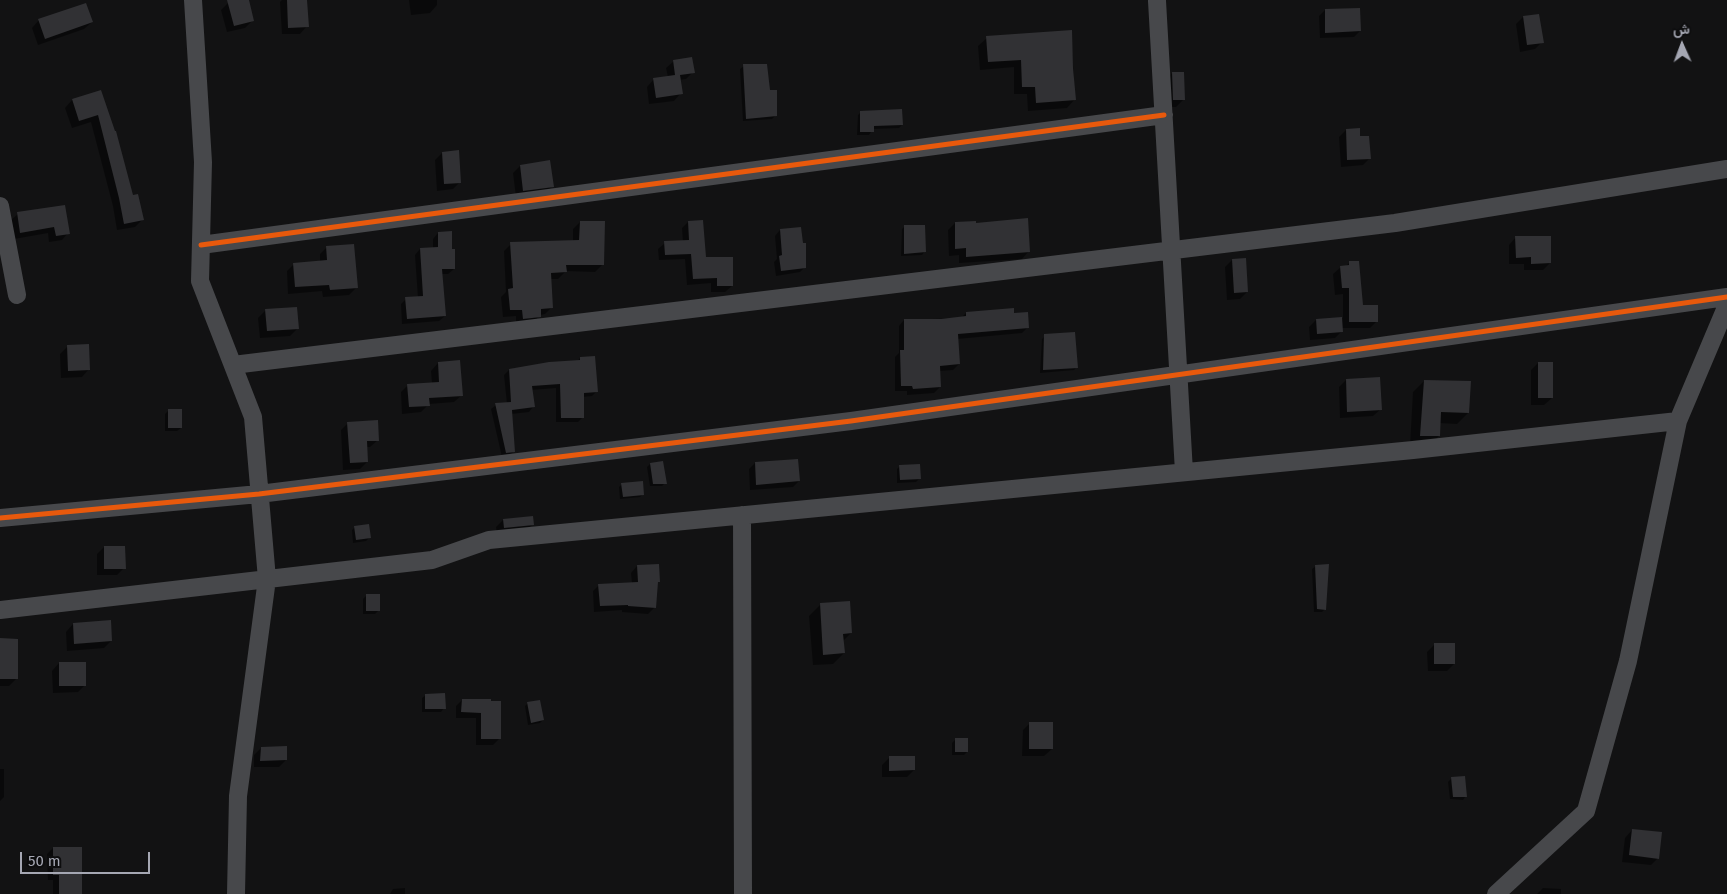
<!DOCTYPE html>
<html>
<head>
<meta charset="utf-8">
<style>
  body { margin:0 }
  #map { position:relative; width:1727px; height:894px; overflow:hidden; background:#121213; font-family:"Fira Sans",Vazirmatn,sans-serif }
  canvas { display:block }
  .north { position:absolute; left:1657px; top:20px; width:50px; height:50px; -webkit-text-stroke:4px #0d0d0e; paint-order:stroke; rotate:358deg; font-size:14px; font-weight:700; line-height:20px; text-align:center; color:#a5a7b3 }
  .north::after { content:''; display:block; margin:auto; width:18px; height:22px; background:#a5a7b3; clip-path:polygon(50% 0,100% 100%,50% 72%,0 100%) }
  .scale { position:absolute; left:20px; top:852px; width:130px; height:22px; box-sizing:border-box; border:2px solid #a5a7b3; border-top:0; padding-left:6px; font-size:15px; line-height:18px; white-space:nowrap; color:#a5a7b3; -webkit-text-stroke:4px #0d0d0e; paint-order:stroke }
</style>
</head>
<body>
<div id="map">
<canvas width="1727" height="894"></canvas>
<div class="north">ش</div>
<div class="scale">50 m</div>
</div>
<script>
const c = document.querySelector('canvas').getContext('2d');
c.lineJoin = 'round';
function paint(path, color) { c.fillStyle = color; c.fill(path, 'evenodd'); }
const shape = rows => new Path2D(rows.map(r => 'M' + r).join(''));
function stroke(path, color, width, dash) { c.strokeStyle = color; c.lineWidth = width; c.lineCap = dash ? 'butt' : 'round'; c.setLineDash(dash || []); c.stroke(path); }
const shadow = shape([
  [239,0,247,0,252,21,245,28,227,32,221,10,228,3],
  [282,0,306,0,307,26,300,34,282,34,280,2],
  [409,0,437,0,437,5,430,13,411,15],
  [1325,10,1360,31,1354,37,1320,38,1319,16],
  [1538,15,1542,42,1535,49,1520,52,1516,24,1523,17],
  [39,20,92,22,84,29,38,45,32,28],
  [1071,32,1075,99,1067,108,1028,111,1027,94,1014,94,1014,67,980,70,978,46,987,38],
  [674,61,693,72,686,79,679,80,681,93,674,101,649,104,647,87,654,79,668,77,666,68],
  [744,66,769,92,776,115,772,119,743,121,740,69],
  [1172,73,1183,100,1176,107,1167,107,1165,81],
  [100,91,132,197,143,219,135,227,117,230,113,206,91,122,72,128,65,108,72,100],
  [861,112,902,125,899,128,873,129,869,135,857,135,858,115],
  [1346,130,1359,138,1370,158,1363,165,1341,167,1339,137],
  [442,153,460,182,453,189,437,191,435,160],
  [549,162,553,186,545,193,516,197,513,173,520,166],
  [64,206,68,233,62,240,49,242,48,233,14,239,11,220,18,214],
  [580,222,602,265,595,272,566,271,558,279,550,279,552,307,545,314,540,315,533,323,516,325,516,316,503,317,501,297,506,292,504,251,511,244,573,241,573,229],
  [688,222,705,258,732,286,725,292,711,292,711,283,687,285,685,259,659,260,658,249,665,243,683,242,682,228],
  [955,223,1029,251,1022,259,959,263,959,255,949,256,948,230],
  [905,226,925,251,922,255,901,256,902,229],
  [780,230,805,267,800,272,776,276,774,262,777,259,775,236],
  [438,233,454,269,448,274,442,274,445,316,439,321,402,324,401,304,406,299,418,298,415,255,420,249,433,248,433,239],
  [1516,237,1550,263,1543,270,1524,270,1524,264,1509,264,1509,245],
  [327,247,356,288,349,295,323,297,322,291,288,294,287,271,294,264,320,262,320,254],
  [1232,260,1247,292,1240,299,1227,300,1225,267],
  [1350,262,1362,307,1377,321,1370,328,1342,328,1342,331,1335,338,1310,340,1309,327,1316,320,1343,318,1343,294,1335,295,1333,274,1341,267,1345,267],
  [266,310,297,329,290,336,260,338,258,318],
  [966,313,1013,315,1028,327,1022,333,957,339,959,364,953,370,939,371,940,387,934,393,907,395,907,391,895,391,895,357,899,353,899,326,904,320,961,318],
  [1045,336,1077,367,1074,370,1040,373,1042,339],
  [67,347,89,369,82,377,61,378,60,354],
  [580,358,597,391,592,396,582,397,583,417,578,422,556,422,556,388,531,390,533,407,529,412,511,414,514,451,509,456,502,457,491,409,496,405,507,404,504,375,509,370,577,362],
  [438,363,462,395,454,402,429,404,421,412,402,414,401,392,408,385,432,383,431,371],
  [1538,363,1552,398,1544,405,1531,405,1531,370],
  [1346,380,1381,409,1373,416,1340,418,1339,387],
  [1424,381,1468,413,1457,424,1439,423,1439,436,1428,447,1410,446,1413,392],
  [168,411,181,428,177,431,165,431,165,414],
  [348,423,378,440,370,447,366,447,367,462,360,469,343,470,341,430],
  [755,463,799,481,793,487,750,490,749,469],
  [650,464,665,483,662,486,650,486,647,467],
  [900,466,919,479,916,482,897,483,897,469],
  [622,484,643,494,640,497,620,499,619,487],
  [503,520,532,525,525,532,497,534,496,527],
  [355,527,369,538,366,541,353,543,352,530],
  [104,547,124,568,117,575,97,575,97,554],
  [637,566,657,583,655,607,648,614,622,612,622,610,594,612,593,591,599,585,632,583,631,573],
  [1316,566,1325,609,1322,612,1314,612,1312,569],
  [367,595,378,611,375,614,363,614,363,599],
  [820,605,851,633,843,641,844,653,833,664,813,665,809,616],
  [73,624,111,641,104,648,67,651,66,632],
  [0,640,16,679,9,686,0,686],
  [1434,645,1454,664,1447,671,1428,671,1427,652],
  [59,663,85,685,78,692,53,693,52,671],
  [426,695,444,708,441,712,422,712,422,698],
  [462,700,490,700,499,739,493,745,476,745,476,718,456,718,456,706],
  [528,703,543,720,540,723,528,725,525,706],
  [1030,723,1052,749,1044,756,1022,756,1023,730],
  [956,739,967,752,964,755,952,755,952,743],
  [261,748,286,760,279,767,254,767,254,755],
  [889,758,914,770,907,777,882,777,882,765],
  [0,769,4,769,4,797,0,801],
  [1452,778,1466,796,1463,800,1450,799,1448,782],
  [1632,830,1658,858,1651,865,1622,862,1625,838],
  [53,848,81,894,53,894,53,880,48,880,47,854],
  [405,888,405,894,390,894,393,889],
  [1543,888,1561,889,1561,894,1537,894]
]);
const building = shape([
  [227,0,249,0,254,21,234,26],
  [287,0,307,0,309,27,288,28],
  [86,3,93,22,45,39,38,19],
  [1360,8,1361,31,1325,33,1325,9],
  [1539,14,1544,43,1527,45,1523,16],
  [1072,30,1073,68,1076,100,1036,103,1035,87,1022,87,1021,60,988,62,986,36],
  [692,57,695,73,680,75,683,94,656,98,653,78,675,75,673,60],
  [743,64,767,64,770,90,777,90,777,116,746,119],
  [1172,72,1184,72,1185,100,1173,100],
  [101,90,115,131,116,131,133,195,138,194,144,220,124,224,119,198,98,115,79,121,72,99],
  [902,109,903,125,874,126,874,132,860,132,860,111],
  [1360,128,1360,136,1369,136,1371,159,1347,160,1346,129],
  [459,150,461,183,444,184,442,152],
  [550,160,554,187,523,191,520,165],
  [65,205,70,234,56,236,54,227,20,233,17,212],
  [1028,218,1030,252,966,257,966,248,955,249,955,222,976,221,976,223],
  [703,220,706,257,733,257,733,286,717,286,717,278,693,279,691,254,665,255,664,241,689,240,688,221],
  [580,221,605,221,604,265,566,265,567,272,551,273,553,308,541,309,541,317,523,319,522,310,510,310,508,289,513,288,510,242,579,240],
  [904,225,925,225,926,252,904,254],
  [801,227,803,243,806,243,806,268,781,271,779,256,782,255,780,229],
  [452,231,452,249,455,249,455,269,442,269,446,316,407,319,405,297,423,296,420,248,438,247,438,232],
  [1515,236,1551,236,1551,263,1531,264,1531,257,1516,258],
  [354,244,358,288,330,290,329,285,295,287,293,263,327,260,326,246],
  [1246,258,1248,292,1234,293,1232,259],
  [1349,261,1359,261,1363,305,1378,305,1378,322,1349,322,1349,288,1342,288,1340,266,1349,265],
  [297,307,299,329,267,331,265,309],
  [1014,308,1014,313,1028,312,1029,328,958,334,960,364,940,366,941,387,913,389,912,386,901,386,900,350,904,350,904,319,941,319,966,316,966,312],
  [1342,317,1343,332,1317,334,1316,319],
  [1075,332,1078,368,1043,370,1044,334],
  [89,344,90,370,68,371,67,345],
  [595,356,598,392,584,393,584,418,561,418,560,384,532,386,535,407,512,410,515,452,506,453,495,403,511,402,509,369,549,362,580,360,580,357],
  [460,360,463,396,429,398,430,406,409,407,407,384,439,382,438,362],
  [1538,362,1553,362,1553,398,1538,398],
  [1380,377,1382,410,1347,412,1346,379],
  [1424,380,1471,381,1469,413,1441,412,1440,436,1420,436],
  [168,409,182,409,182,428,168,428],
  [378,420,379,441,367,441,368,462,350,463,347,422],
  [798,459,800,481,756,485,755,462],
  [663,461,667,484,653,484,650,463],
  [920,464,921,479,900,480,899,465],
  [643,481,644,495,623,497,621,483],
  [533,516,534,525,504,528,503,519],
  [369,524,371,538,356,540,354,526],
  [104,546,125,546,126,569,104,569],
  [659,564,660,582,658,582,656,608,628,606,628,605,600,606,598,584,638,582,637,565],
  [1329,564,1326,610,1317,609,1315,565],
  [366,594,380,594,380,611,366,611],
  [850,601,852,633,843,634,845,653,823,655,820,603],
  [111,620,112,641,74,644,73,623],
  [0,638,18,639,18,679,0,679],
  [1434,643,1455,643,1455,664,1434,664],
  [59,662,86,662,86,686,59,686],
  [445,693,446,709,425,709,425,694],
  [462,699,491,699,491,701,501,701,501,739,481,739,481,713,461,712],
  [540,700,544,720,531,723,527,702],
  [1029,722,1053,722,1053,749,1029,749],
  [955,738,968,738,968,752,955,752],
  [287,746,287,760,260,761,261,747],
  [889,756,915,756,915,770,889,771],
  [1465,776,1467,797,1453,797,1451,777],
  [1632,829,1662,832,1659,859,1629,855],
  [53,847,82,847,82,894,59,894,59,875,53,875]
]);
const street = shape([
  [193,0,203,162,200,281,253,417,267,579,238,796,236,894],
  [1157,1,1184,472],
  [0,206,17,295],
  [201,245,1164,115],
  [233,365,1395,223,1727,169],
  [742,515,743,894],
  [0,518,259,494,851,421,1727,297],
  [0,610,432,560,489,540,1413,450,1678,421],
  [1496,894,1586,811,1628,661,1678,421,1727,305]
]);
const cycleway = shape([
  [201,245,1164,115],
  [0,518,259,494,851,421,1727,297]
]);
paint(shadow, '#0007');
paint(building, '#313134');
stroke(street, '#47484b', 18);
stroke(cycleway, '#e8590c', 5);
</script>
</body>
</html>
